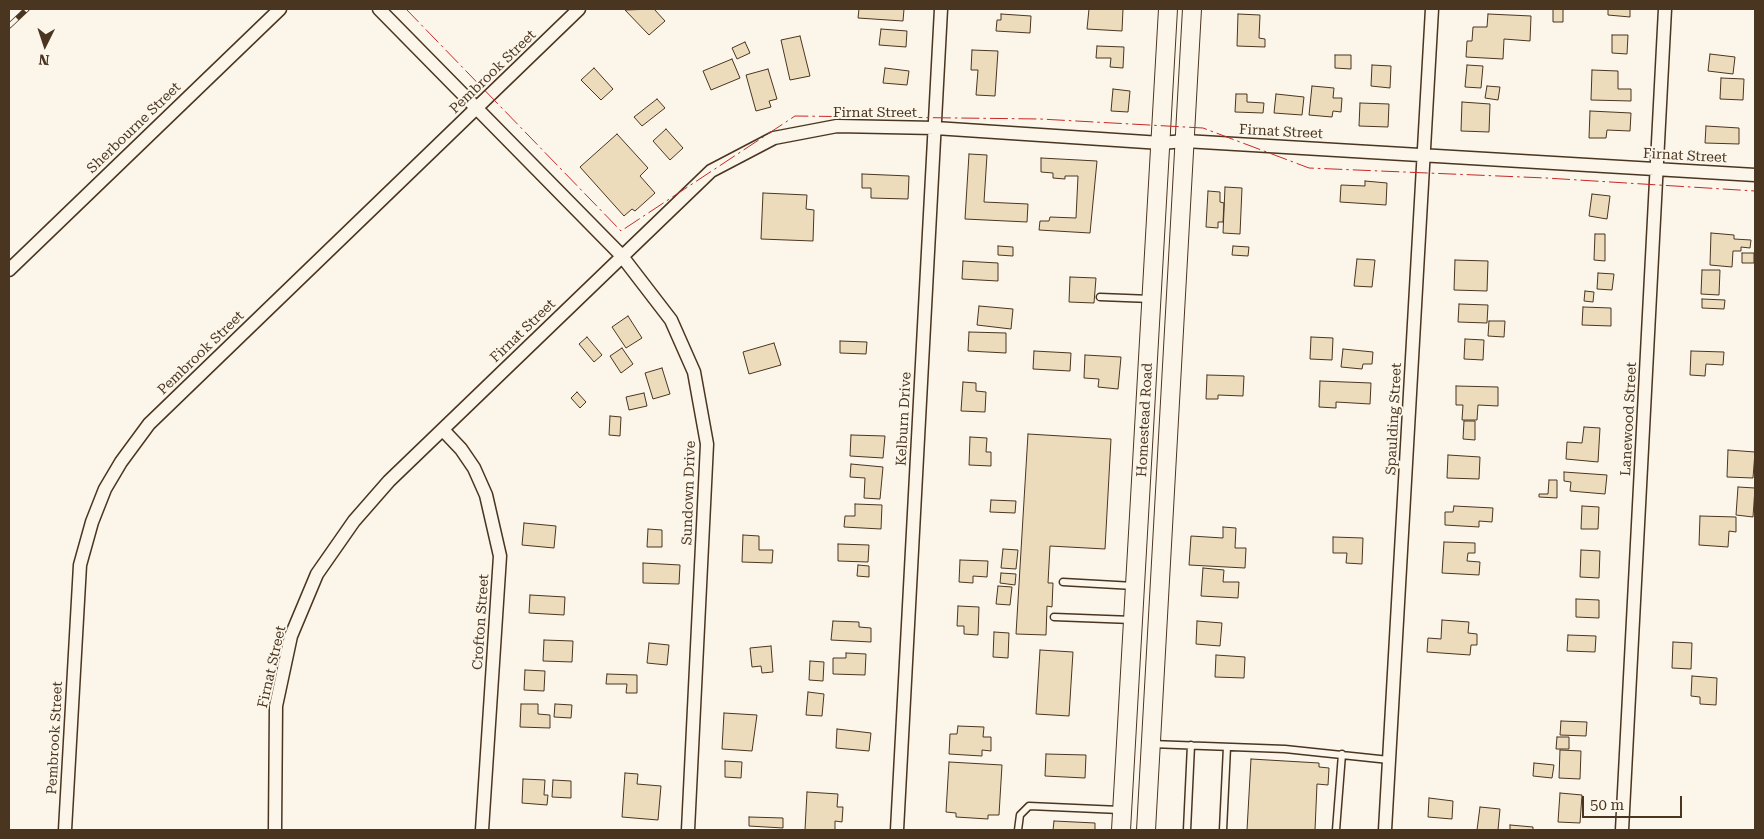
<!DOCTYPE html>
<html>
<head>
<meta charset="utf-8">
<style>
  body { margin:0 }
  #map { position:relative; width:1764px; height:839px; overflow:hidden; background:#fbf6e9; font-family:"Roboto Serif",serif }
  canvas { display:block }
  .frame { position:absolute; inset:0; border:10px solid #4a3520; pointer-events:none }
  .north { position:absolute; left:20px; top:20px; width:50px; height:50px; -webkit-text-stroke:4px #fbf6e9; paint-order:stroke; rotate:184deg; font-size:14px; font-weight:700; line-height:20px; text-align:center; color:#4a3520 }
  .north::after { content:''; display:block; margin:auto; width:18px; height:22px; background:#4a3520; clip-path:polygon(50% 0,100% 100%,50% 72%,0 100%) }
  .scale { position:absolute; left:1582px; top:796px; width:100px; height:22px; box-sizing:border-box; border:2px solid #4a3520; border-top:0; padding-left:6px; font-size:15px; line-height:18px; white-space:nowrap; color:#4a3520; -webkit-text-stroke:4px #fbf6e9; paint-order:stroke }
</style>
</head>
<body>
<div id="map">
<canvas width="1764" height="839"></canvas>
<div class="frame"></div>
<div class="north">N</div>
<div class="scale">50 m</div>
</div>
<script>
const c = document.querySelector('canvas').getContext('2d');
c.lineJoin = 'round';
function paint(path, color) { c.fillStyle = color; c.fill(path, 'evenodd'); }
const shape = rows => new Path2D(rows.map(r => 'M' + r).join(''));
function stroke(path, color, width, dash) { c.strokeStyle = color; c.lineWidth = width; c.lineCap = dash ? 'butt' : 'round'; c.setLineDash(dash || []); c.stroke(path); }
function write(font, color, halo, rows, align = 'center') {
  c.font = font + ' "Roboto Serif",serif'; c.lineWidth = 4; c.setLineDash([]); c.textBaseline = 'middle'; c.strokeStyle = halo; c.fillStyle = color; for (const [text, x, y, turn = 0] of rows) {
    c.save(); c.translate(x, y); c.rotate((+turn || 0) * Math.PI / 180); c.textAlign = isNaN(turn) ? turn : align; if (halo) c.strokeText(text, 0, 0); c.fillText(text, 0, 0); c.restore();
  }
}
const building = shape([
  [654,9,665,21,649,35,625,10,654,9],
  [859,9,904,9,903,21,858,18,859,9],
  [1089,9,1123,9,1122,31,1087,29,1089,9],
  [1553,9,1563,9,1563,22,1553,22,1553,9],
  [1608,9,1630,9,1630,17,1608,15,1608,9],
  [1001,14,1031,16,1030,33,996,31,997,20,1001,20,1001,14],
  [1238,14,1260,15,1259,38,1265,39,1265,47,1237,46,1238,14],
  [1488,14,1531,16,1530,41,1504,39,1503,59,1466,57,1467,41,1472,41,1473,27,1487,27,1488,14],
  [881,29,907,31,906,47,879,45,881,29],
  [1612,35,1628,35,1627,54,1612,53,1612,35],
  [800,36,810,76,790,80,781,40,800,36],
  [745,42,750,53,737,59,732,48,745,42],
  [1097,46,1124,47,1123,68,1110,67,1111,58,1096,58,1097,46],
  [972,50,998,51,995,96,976,95,978,70,971,70,972,50],
  [1710,54,1735,57,1733,74,1708,71,1710,54],
  [1335,55,1351,55,1351,69,1335,68,1335,55],
  [732,59,740,78,711,90,703,71,732,59],
  [1372,65,1391,66,1390,88,1371,86,1372,65],
  [1467,65,1483,66,1481,88,1465,87,1467,65],
  [594,68,613,89,601,100,581,80,594,68],
  [885,68,909,71,907,85,883,83,885,68],
  [768,69,777,99,769,101,771,107,756,111,746,75,768,69],
  [1592,70,1618,71,1618,89,1631,89,1631,101,1591,100,1592,70],
  [1721,78,1744,79,1743,100,1720,99,1721,78],
  [1312,86,1334,88,1333,98,1342,98,1341,112,1333,111,1332,117,1309,115,1312,86],
  [1487,86,1500,87,1498,100,1485,98,1487,86],
  [1113,89,1130,91,1128,112,1111,111,1113,89],
  [1236,94,1247,94,1247,102,1264,103,1263,113,1235,112,1236,94],
  [1276,94,1304,97,1302,115,1274,113,1276,94],
  [657,99,665,108,642,126,634,117,657,99],
  [1462,102,1490,104,1489,132,1461,131,1462,102],
  [1360,103,1389,104,1388,127,1359,126,1360,103],
  [1590,111,1631,113,1630,131,1607,130,1606,138,1589,138,1590,111],
  [1706,126,1739,128,1739,144,1705,143,1706,126],
  [666,129,683,148,670,160,653,141,666,129],
  [617,134,648,168,640,176,655,193,635,211,632,209,624,216,580,167,617,134],
  [969,154,987,155,984,202,1028,204,1027,222,965,219,969,154],
  [1041,158,1097,161,1090,233,1039,230,1040,221,1049,221,1050,217,1076,218,1078,176,1065,176,1065,179,1053,178,1053,173,1041,172,1041,158],
  [862,174,909,176,908,199,871,198,871,188,862,188,862,174],
  [1365,181,1387,183,1386,205,1340,202,1341,185,1365,186,1365,181],
  [1225,187,1242,188,1240,234,1223,233,1225,187],
  [1208,191,1220,192,1220,202,1224,203,1223,222,1218,222,1218,228,1206,227,1208,191],
  [763,193,807,195,806,209,814,210,813,241,761,239,763,193],
  [1592,194,1610,196,1607,219,1589,216,1592,194],
  [1711,233,1734,235,1734,239,1751,240,1750,248,1741,247,1741,251,1733,251,1732,267,1710,265,1711,233],
  [1595,234,1605,234,1605,261,1594,260,1595,234],
  [998,246,1013,247,1013,256,998,255,998,246],
  [1233,246,1249,247,1248,256,1232,255,1233,246],
  [1742,253,1754,253,1754,263,1742,263,1742,253],
  [1357,259,1375,260,1372,287,1354,286,1357,259],
  [1455,260,1488,261,1487,291,1454,290,1455,260],
  [963,261,998,263,998,281,962,279,963,261],
  [1702,270,1720,270,1719,295,1701,294,1702,270],
  [1598,273,1614,274,1612,290,1597,289,1598,273],
  [1070,277,1096,278,1094,303,1069,302,1070,277],
  [1585,291,1594,292,1593,302,1584,301,1585,291],
  [1702,299,1725,300,1724,309,1702,308,1702,299],
  [1459,304,1488,305,1487,323,1458,322,1459,304],
  [979,306,1013,309,1011,329,977,325,979,306],
  [1583,307,1611,308,1611,326,1582,325,1583,307],
  [628,316,642,338,626,348,612,327,628,316],
  [1489,321,1505,321,1504,337,1488,336,1489,321],
  [969,332,1006,333,1006,353,968,351,969,332],
  [587,337,602,355,594,362,579,344,587,337],
  [1311,337,1333,338,1332,360,1310,359,1311,337],
  [1465,339,1484,340,1483,360,1464,359,1465,339],
  [840,341,867,342,866,354,840,353,840,341],
  [774,343,781,365,749,374,743,352,774,343],
  [622,348,633,364,621,373,610,356,622,348],
  [1343,349,1373,352,1372,364,1363,364,1362,369,1341,367,1343,349],
  [1034,351,1071,353,1070,371,1033,369,1034,351],
  [1691,351,1724,352,1723,365,1706,364,1705,376,1690,375,1691,351],
  [1085,355,1121,357,1118,389,1098,387,1099,379,1084,378,1085,355],
  [662,368,670,394,653,399,645,373,662,368],
  [1207,375,1244,376,1243,396,1218,395,1218,399,1206,399,1207,375],
  [1320,381,1371,383,1370,404,1336,402,1336,408,1319,407,1320,381],
  [963,382,976,383,976,391,986,392,985,412,961,411,963,382],
  [1456,386,1498,387,1498,406,1478,405,1477,420,1462,420,1463,405,1456,405,1456,386],
  [577,392,586,402,580,408,571,398,577,392],
  [644,393,647,406,629,410,626,397,644,393],
  [610,416,621,417,620,436,609,435,610,416],
  [1464,421,1475,421,1475,440,1463,439,1464,421],
  [1584,427,1600,428,1598,462,1566,459,1567,442,1582,443,1584,427],
  [1028,434,1111,439,1105,549,1050,546,1048,583,1053,583,1052,607,1047,606,1046,635,1016,634,1028,434],
  [851,435,885,436,883,458,850,456,851,435],
  [970,437,987,438,986,452,991,452,991,466,969,465,970,437],
  [1728,450,1755,452,1753,478,1727,477,1728,450],
  [1448,455,1480,457,1479,479,1447,478,1448,455],
  [851,464,883,467,880,499,864,498,865,478,850,477,851,464],
  [1564,472,1607,475,1605,494,1570,491,1571,482,1564,481,1564,472],
  [1549,480,1557,480,1557,498,1539,497,1539,494,1548,494,1549,480],
  [1738,487,1755,488,1753,517,1736,515,1738,487],
  [991,500,1016,501,1015,513,990,512,991,500],
  [855,504,882,505,881,529,844,527,845,516,855,516,855,504],
  [1454,506,1493,508,1492,522,1479,521,1479,527,1445,525,1445,512,1453,512,1454,506],
  [1582,506,1599,507,1598,529,1581,529,1582,506],
  [1700,516,1736,517,1736,532,1729,531,1728,547,1699,545,1700,516],
  [524,523,556,526,554,548,522,545,524,523],
  [1223,527,1236,528,1235,548,1246,548,1245,568,1189,565,1191,536,1223,538,1223,527],
  [648,529,662,530,662,547,647,547,648,529],
  [743,535,759,536,759,550,773,550,772,563,742,562,743,535],
  [1333,537,1363,538,1362,564,1346,563,1347,553,1333,553,1333,537],
  [1444,542,1475,543,1475,553,1468,553,1467,561,1480,562,1479,575,1442,573,1444,542],
  [838,544,869,545,868,562,838,561,838,544],
  [1003,549,1018,550,1016,569,1001,568,1003,549],
  [1581,550,1600,551,1599,578,1580,577,1581,550],
  [960,560,988,561,987,577,973,576,973,583,959,582,960,560],
  [643,563,680,565,679,584,643,583,643,563],
  [858,565,869,566,869,577,857,576,858,565],
  [1203,568,1224,570,1223,582,1239,582,1238,598,1201,596,1203,568],
  [1001,573,1016,574,1015,585,1000,583,1001,573],
  [998,586,1012,587,1010,605,996,604,998,586],
  [530,595,565,597,564,615,529,613,530,595],
  [1576,599,1599,600,1599,618,1576,617,1576,599],
  [958,606,979,607,978,635,964,634,964,626,957,626,958,606],
  [1442,620,1469,622,1468,633,1477,634,1477,645,1471,645,1470,655,1427,652,1428,638,1441,639,1442,620],
  [833,621,859,622,859,627,871,628,871,642,831,640,833,621],
  [1197,621,1222,623,1220,646,1196,644,1197,621],
  [994,632,1009,633,1008,658,993,657,994,632],
  [1568,635,1596,636,1595,652,1567,651,1568,635],
  [544,640,573,641,572,662,543,661,544,640],
  [1673,642,1692,643,1691,669,1672,668,1673,642],
  [649,643,669,645,667,665,647,663,649,643],
  [771,646,773,672,762,673,761,666,752,667,750,648,771,646],
  [1040,650,1073,652,1069,716,1036,714,1040,650],
  [846,653,866,654,865,675,833,674,833,658,846,658,846,653],
  [1216,655,1245,657,1244,678,1215,677,1216,655],
  [810,661,824,662,823,681,809,680,810,661],
  [525,670,545,671,544,691,524,690,525,670],
  [607,674,637,675,637,693,626,693,627,684,606,684,607,674],
  [1692,676,1717,678,1716,705,1700,704,1700,697,1691,696,1692,676],
  [808,692,824,694,822,716,806,715,808,692],
  [521,704,538,704,538,714,550,715,550,728,520,727,521,704],
  [555,704,572,705,571,718,554,717,555,704],
  [724,713,757,715,752,751,722,749,724,713],
  [1561,721,1587,722,1586,736,1560,735,1561,721],
  [958,726,984,727,983,737,991,737,991,751,982,750,982,756,949,754,950,734,957,734,958,726],
  [837,729,871,733,869,751,836,748,837,729],
  [1557,737,1569,737,1569,749,1556,749,1557,737],
  [1560,750,1581,751,1580,779,1559,778,1560,750],
  [1046,754,1086,755,1085,778,1045,776,1046,754],
  [1251,759,1319,763,1319,767,1329,768,1328,785,1317,784,1315,830,1247,830,1251,759],
  [725,761,742,762,741,778,725,777,725,761],
  [949,762,1002,765,999,815,988,815,988,819,956,817,956,813,946,812,949,762],
  [1534,763,1554,765,1552,778,1533,776,1534,763],
  [625,773,638,774,637,784,661,786,658,820,622,817,625,773],
  [523,779,545,780,544,795,548,795,547,805,522,803,523,779],
  [553,780,571,781,571,798,552,797,553,780],
  [807,792,838,794,837,807,843,807,842,822,835,821,835,830,805,830,807,792],
  [1560,793,1582,795,1580,823,1558,822,1560,793],
  [1429,798,1453,801,1452,819,1428,817,1429,798],
  [1480,807,1500,809,1498,830,1477,830,1480,807],
  [749,817,783,818,783,828,749,826,749,817],
  [1054,821,1095,823,1095,830,1053,830,1054,821],
  [1510,825,1533,827,1533,830,1510,830,1510,825]
]);
const service = shape([
  [1100,297,1151,299],
  [1063,582,1134,586],
  [1054,617,1132,620],
  [1151,744,1285,749,1389,760],
  [1018,830,1020,815,1029,806,1120,810],
  [1187,830,1191,745],
  [1223,830,1227,747],
  [1336,830,1342,754]
]);
const minor = shape([
  [379,9,621,255,671,320,694,372,707,444,688,830],
  [9,270,280,9],
  [443,430,461,449,474,468,486,495,500,556,482,830],
  [65,830,80,565,92,522,105,489,121,462,149,424,579,9],
  [275,830,276,706,291,636,317,574,354,521,389,481,711,171,774,138,837,126,935,128,1161,143,1185,141,1755,175],
  [897,830,941,9],
  [1385,830,1432,9],
  [1622,830,1665,9]
]);
const secondary = shape([
  [1121,830,1168,9],
  [1146,830,1192,9]
]);
const rail = shape([
  [9,26,27,9]
]);
const power = shape([
  [406,9,621,231,795,116,1040,119,1203,128,1309,168,1546,178,1755,191]
]);
const streetNames = [
  ["Pembrook Street",493,72,-44],
  ["Firnat Street",875,113],
  ["Sherbourne Street",134,128,-44],
  ["Firnat Street",1281,132,3],
  ["Firnat Street",1685,156,3],
  ["Firnat Street",523,331,-44],
  ["Pembrook Street",201,353,-44],
  ["Kelburn Drive",904,419,-87],
  ["Spaulding Street",1394,419,-87],
  ["Lanewood Street",1629,419,-87],
  ["Homestead Road",1145,420,-87],
  ["Sundown Drive",689,493,-88],
  ["Crofton Street",481,622,-86],
  ["Firnat Street",272,667,-77],
  ["Pembrook Street",55,738,-87]
];
paint(building, '#ecdcbc');
stroke(building, '#4a3520', 1);
stroke(service, '#4a3520', 9);
stroke(minor, '#4a3520', 15);
stroke(secondary, '#4a3520', 20);
stroke(service, '#fbf6e9', 6);
stroke(minor, '#fbf6e9', 12);
stroke(secondary, '#fbf6e9', 18);
stroke(rail, '#4a3520', 5.5);
stroke(rail, '#fbf6e9', 4, [11]);
stroke(power, '#c62828', 1, [18, 4, 2.5, 4]);
write('14px', '#4a3520', '#fbf6e9', streetNames);
</script>
</body>
</html>
